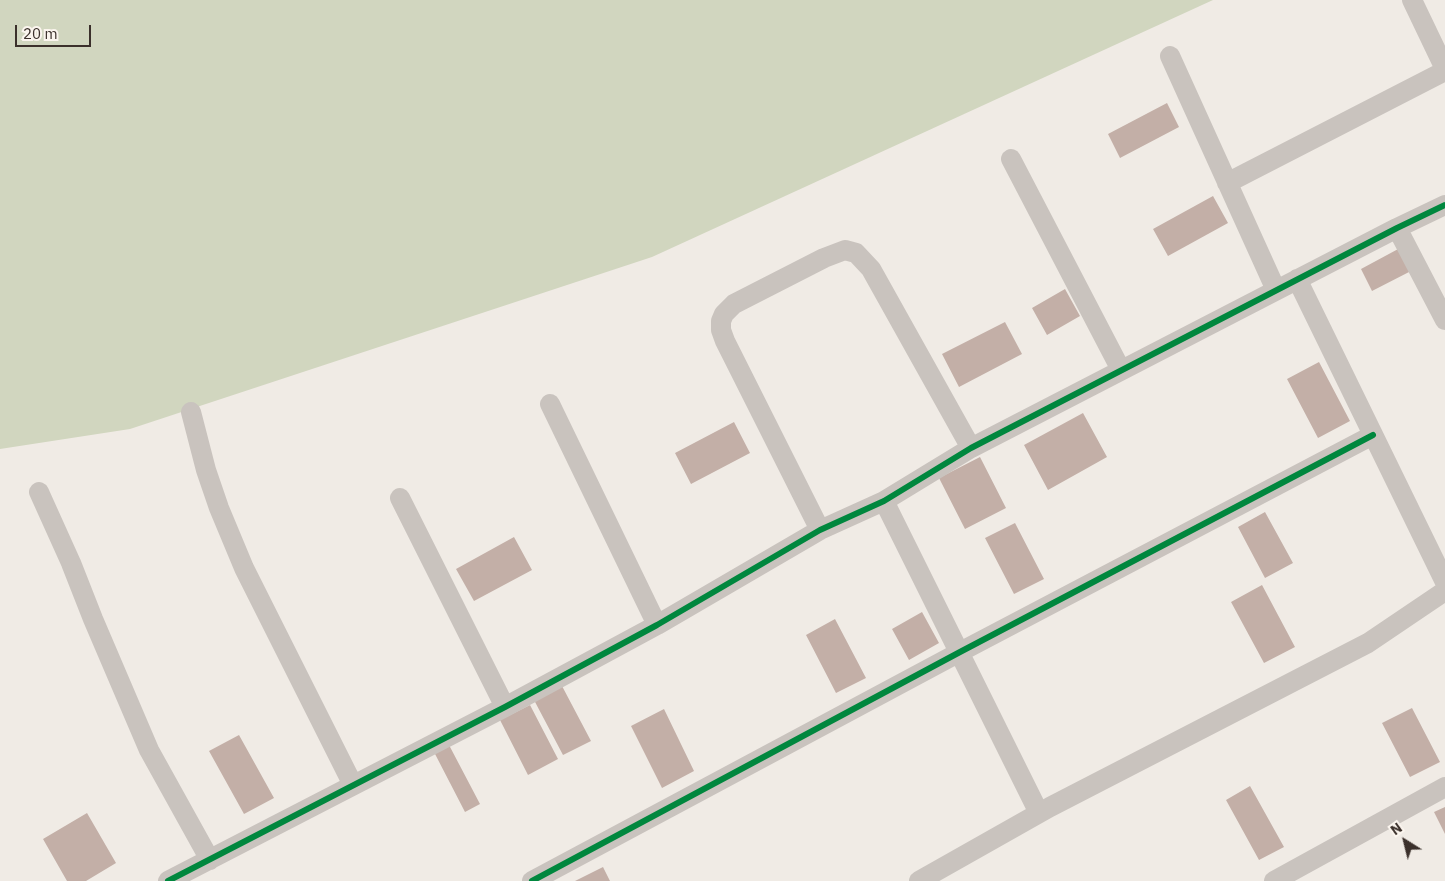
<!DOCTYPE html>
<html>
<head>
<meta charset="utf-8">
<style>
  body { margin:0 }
  #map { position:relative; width:1445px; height:881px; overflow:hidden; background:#f0ebe5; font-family:"IBM Plex Sans",sans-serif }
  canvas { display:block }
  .north { position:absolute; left:1380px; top:816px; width:50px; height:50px; -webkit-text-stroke:4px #fbf5ee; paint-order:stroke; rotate:324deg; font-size:14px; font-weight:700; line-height:20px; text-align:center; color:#3b302b }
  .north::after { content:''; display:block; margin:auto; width:18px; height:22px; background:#3b302b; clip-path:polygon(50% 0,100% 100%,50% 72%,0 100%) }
  .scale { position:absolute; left:15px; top:25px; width:76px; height:22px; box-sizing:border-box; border:2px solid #3b302b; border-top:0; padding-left:6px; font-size:15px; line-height:18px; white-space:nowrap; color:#3b302b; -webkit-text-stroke:4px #fbf5ee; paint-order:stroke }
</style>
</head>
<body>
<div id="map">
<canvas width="1445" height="881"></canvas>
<div class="north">N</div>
<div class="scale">20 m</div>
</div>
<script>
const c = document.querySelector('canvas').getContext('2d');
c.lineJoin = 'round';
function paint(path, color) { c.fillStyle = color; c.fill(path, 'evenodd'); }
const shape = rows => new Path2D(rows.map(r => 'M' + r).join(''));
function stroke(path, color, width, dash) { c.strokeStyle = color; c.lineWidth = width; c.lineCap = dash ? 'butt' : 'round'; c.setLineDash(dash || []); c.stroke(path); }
const green = shape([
  [0,0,1213,0,652,257,130,429,0,449]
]);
const building = shape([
  [1167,103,1179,127,1120,158,1108,134],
  [1213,196,1228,223,1168,256,1153,229],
  [1400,248,1411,271,1372,291,1361,269],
  [1065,289,1080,316,1047,335,1032,308],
  [1005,322,1022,354,959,387,942,354],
  [1319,362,1350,421,1318,438,1287,379],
  [1083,413,1107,457,1048,490,1024,445],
  [734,422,750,453,691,484,675,453],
  [980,457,1006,508,965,529,939,478],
  [1265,512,1293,563,1265,578,1238,527],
  [1015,523,1044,579,1014,594,985,538],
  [514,537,532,570,474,601,456,569],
  [1262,585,1295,647,1264,663,1231,602],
  [922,612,939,643,909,660,892,629],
  [835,619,866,678,836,693,806,635],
  [562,686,591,741,563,755,534,700],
  [530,705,558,759,528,775,500,720],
  [1412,708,1440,762,1410,777,1382,723],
  [664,709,694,771,662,788,631,726],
  [239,735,274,798,244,814,209,751],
  [449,745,480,804,465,812,434,752],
  [1250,786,1284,847,1259,860,1226,800],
  [1445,807,1445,834,1434,812],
  [87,813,116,863,86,881,67,881,43,839],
  [603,867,610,881,575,881]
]);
const minor = shape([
  [1412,0,1445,69],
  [1170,56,1276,290],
  [1011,159,1121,370],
  [1227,183,1445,71],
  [1397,228,1445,320],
  [1297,279,1445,582],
  [550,404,657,625],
  [191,412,206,470,219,508,244,568,353,785],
  [39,492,71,563,93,619,149,750,210,860],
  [400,498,505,707],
  [884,501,1039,813],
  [820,530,725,341,721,330,721,321,724,314,734,304,824,258,845,250,856,253,871,269,971,448],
  [168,881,505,707,657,625,820,530,884,501,971,448,1397,228,1445,205],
  [532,881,960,652,1373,435],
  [919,881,1050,807,1368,643,1445,591],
  [1274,881,1445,787]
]);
const cycleway = shape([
  [168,881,505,707,657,625,820,530,884,501,971,448,1397,228,1445,205],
  [532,881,960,652,1373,435]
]);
paint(green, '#d1d6bf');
paint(building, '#c3afa7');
stroke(minor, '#c9c3be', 20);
stroke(cycleway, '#00873e', 6);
</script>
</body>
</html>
